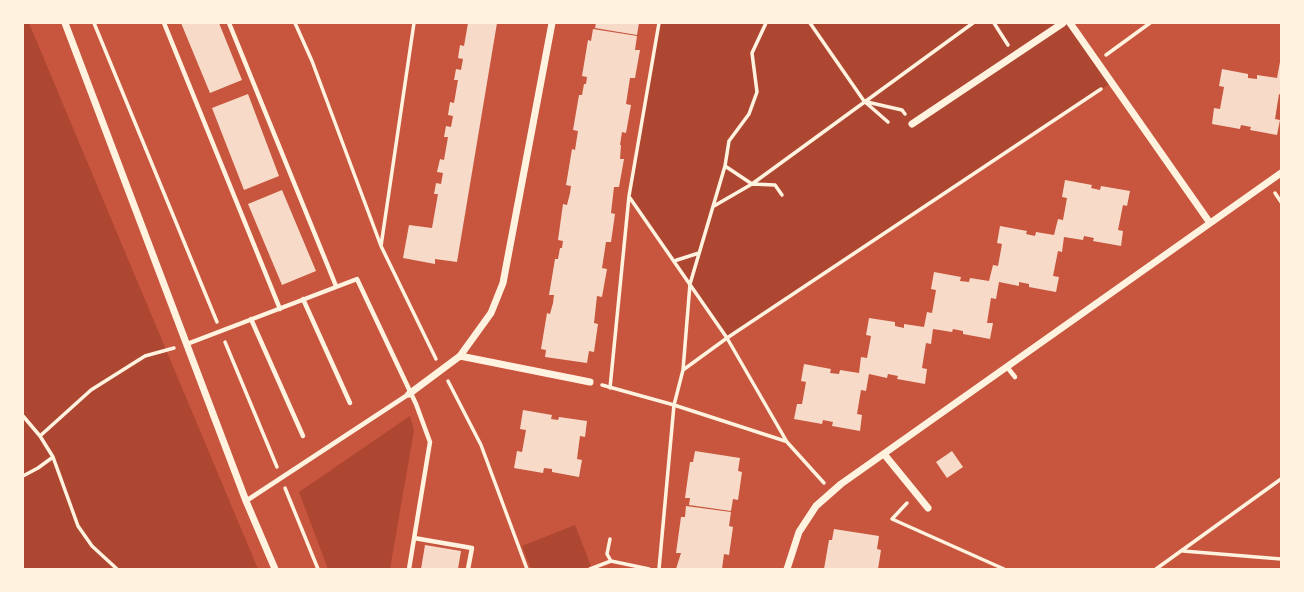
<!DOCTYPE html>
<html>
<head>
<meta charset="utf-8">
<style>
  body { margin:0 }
  #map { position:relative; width:1304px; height:592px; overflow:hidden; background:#c8553d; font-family:Quicksand,sans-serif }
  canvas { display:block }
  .frame { position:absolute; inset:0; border:24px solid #fff3e0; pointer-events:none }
</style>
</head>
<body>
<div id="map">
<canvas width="1304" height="592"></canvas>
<div class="frame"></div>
</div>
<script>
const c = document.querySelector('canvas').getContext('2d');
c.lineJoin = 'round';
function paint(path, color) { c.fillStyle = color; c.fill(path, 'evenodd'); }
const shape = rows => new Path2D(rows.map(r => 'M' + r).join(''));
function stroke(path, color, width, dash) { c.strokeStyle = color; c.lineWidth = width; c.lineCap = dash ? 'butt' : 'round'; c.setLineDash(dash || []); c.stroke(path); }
const green = shape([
  [23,23,29,23,258,569,23,569],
  [659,23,1070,23,1111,83,727,338,629,196],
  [410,416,414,430,390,569,328,569,299,492],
  [575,525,591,566,583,569,531,569,522,546]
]);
const building = shape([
  [181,23,219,23,242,80,210,93],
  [468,23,497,23,457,262,435,259,435,264,403,258,409,225,432,228,438,194,434,194,436,183,441,184,443,173,437,172,440,159,444,160,448,137,444,137,446,126,451,127,453,116,448,115,450,102,454,103,458,80,454,80,456,69,461,70,463,59,458,58,460,45,464,46],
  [596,23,639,23,637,35,595,28],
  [593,29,637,36,635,50,640,50,635,78,630,78,626,104,631,105,626,133,622,132,620,145,621,145,620,159,624,159,619,187,614,187,611,213,615,214,611,242,606,242,602,268,607,269,602,297,597,296,594,323,598,324,594,352,589,351,587,363,545,357,546,350,541,349,547,313,550,314,553,303,554,295,549,295,555,259,558,259,560,248,562,248,563,241,558,240,563,204,567,205,570,193,571,186,566,185,572,149,575,150,578,131,573,130,579,95,582,95,584,84,586,84,587,77,582,76,588,40,591,41],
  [1280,62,1281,95,1279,94,1275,119,1280,120,1277,135,1250,130,1251,127,1241,125,1240,129,1212,124,1214,108,1220,109,1224,87,1219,86,1222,69,1248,74,1248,78,1257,79,1257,75,1277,78],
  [248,94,279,176,244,190,212,108],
  [1065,180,1092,185,1091,188,1100,190,1101,186,1130,191,1127,206,1123,205,1118,230,1123,231,1121,246,1093,241,1094,238,1084,236,1083,240,1064,237,1062,252,1058,251,1053,276,1059,277,1056,292,1029,287,1029,284,1019,282,1019,286,999,282,996,299,991,298,987,323,993,323,990,339,963,334,963,331,953,329,952,332,933,329,931,344,926,343,922,368,927,369,925,384,897,379,898,376,888,374,887,378,869,374,866,391,861,390,857,414,862,415,860,431,832,426,833,422,823,420,822,424,794,419,797,404,802,404,806,382,801,381,804,364,831,369,830,373,839,374,840,370,859,373,861,357,867,358,871,336,866,335,869,318,895,322,895,326,904,328,904,324,924,327,927,312,932,313,936,290,931,289,934,272,961,277,960,281,969,282,970,278,989,281,993,265,998,266,1002,244,997,243,1000,226,1027,231,1026,234,1035,236,1036,232,1054,235,1058,219,1063,220,1067,198,1062,197],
  [282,190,316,271,282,285,248,204],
  [523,410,552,415,551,419,558,420,559,417,587,421,585,437,580,436,577,459,582,460,579,477,552,472,552,469,544,468,543,473,514,468,517,451,522,452,526,430,520,429],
  [695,451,740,458,738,471,742,472,738,500,733,499,731,511,689,505,690,498,685,498,690,462,693,462],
  [952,451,963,467,947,478,936,462],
  [686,506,731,512,729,526,733,527,729,555,724,554,722,569,676,569,681,553,676,553,681,517,685,517],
  [834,529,879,536,877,549,881,550,878,569,824,569,829,540,832,540],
  [425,545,461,551,458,569,421,569]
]);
const path = shape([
  [94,23,217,322],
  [295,23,312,61,381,246,436,359],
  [810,23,864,101,888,122],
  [994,23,1008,45],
  [1106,55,1150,23],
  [867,102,902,110,905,114],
  [725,166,752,184,775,185,782,195],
  [1275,193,1281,202],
  [630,198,727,338,787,442,824,483],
  [714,206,752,184,973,23],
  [381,246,414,23],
  [674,261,699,253],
  [225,342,277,467],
  [683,370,690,284,725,166,729,141,749,114,757,92,752,53,766,23],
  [448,381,481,445,527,569],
  [602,385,674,405,785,441],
  [610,388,629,196,659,23],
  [23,416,40,436,53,457,78,526,92,546,117,569],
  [40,436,91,390,145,356,174,348],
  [23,476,38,468,53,457],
  [285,488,318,569],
  [907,503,892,519,1004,569],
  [610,539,607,554,611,561,649,569],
  [1183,551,1281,559],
  [590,569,611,561],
  [659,569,674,405,683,370,727,338,1101,89],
  [1156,569,1281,479]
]);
const service = shape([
  [164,23,280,309],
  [229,23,336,286],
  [303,299,350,403],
  [251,319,303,436],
  [187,344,357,279,416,404,430,442,409,569],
  [1007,367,1015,377],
  [246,501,409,394],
  [414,538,472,548,468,569]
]);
const minor = shape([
  [65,23,246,501,275,569],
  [1070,23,1210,223],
  [912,124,1063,23],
  [460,356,590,382],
  [409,394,460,356,491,313,503,283,552,23],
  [884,454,928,508],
  [787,569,799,532,816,506,841,484,1281,173]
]);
paint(green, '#ae4732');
paint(building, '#f7dbc8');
stroke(path, '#fff3e0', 3.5);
stroke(service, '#fff3e0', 4.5);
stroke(minor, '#fff3e0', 7);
</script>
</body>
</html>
